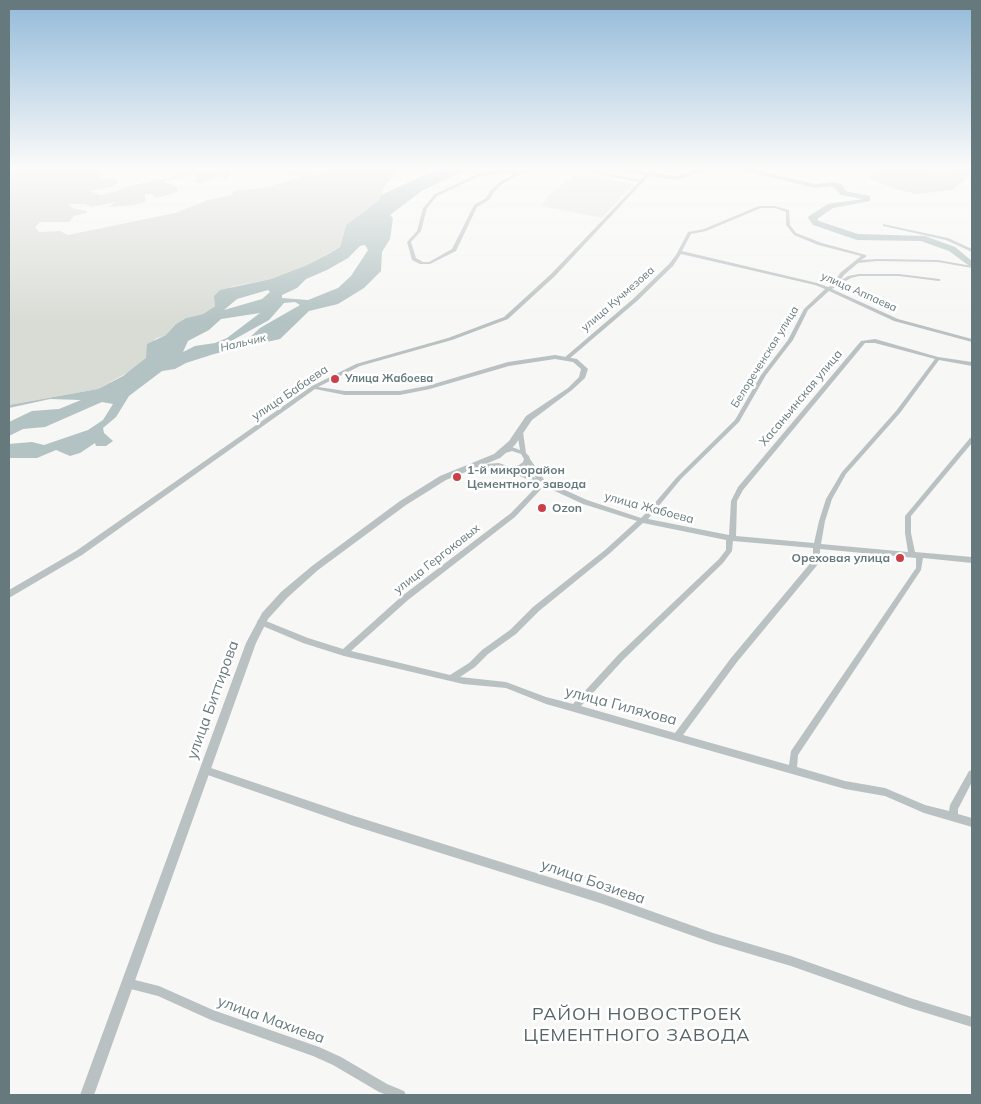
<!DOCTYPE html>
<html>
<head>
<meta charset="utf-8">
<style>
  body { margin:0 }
  #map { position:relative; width:981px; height:1104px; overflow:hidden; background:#f7f7f5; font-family:Mulish,sans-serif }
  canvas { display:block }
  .frame { position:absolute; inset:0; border:10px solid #66797c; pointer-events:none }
</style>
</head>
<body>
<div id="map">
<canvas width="981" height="1104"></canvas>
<div class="frame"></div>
</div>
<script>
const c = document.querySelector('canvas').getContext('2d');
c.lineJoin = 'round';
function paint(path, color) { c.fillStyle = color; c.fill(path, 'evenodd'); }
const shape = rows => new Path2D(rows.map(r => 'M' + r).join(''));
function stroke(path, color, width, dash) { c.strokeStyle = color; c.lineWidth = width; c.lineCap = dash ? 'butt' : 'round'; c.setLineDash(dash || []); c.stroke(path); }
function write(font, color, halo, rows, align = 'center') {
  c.font = font + ' Mulish,sans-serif'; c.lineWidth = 5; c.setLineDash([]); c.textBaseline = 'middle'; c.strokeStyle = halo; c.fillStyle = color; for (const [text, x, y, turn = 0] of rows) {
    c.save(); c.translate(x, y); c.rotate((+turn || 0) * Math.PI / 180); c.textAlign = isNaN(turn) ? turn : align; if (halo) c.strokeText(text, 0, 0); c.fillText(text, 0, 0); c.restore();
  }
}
const built = shape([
  [578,173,633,184,602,218,541,206,549,195]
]);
const green = shape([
  [9,169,97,169,101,171,98,178,114,179,119,182,112,187,89,191,101,195,114,192,129,186,173,177,181,171,194,169,202,172,231,169,230,176,227,178,213,177,203,183,193,182,198,177,195,175,168,180,164,182,176,186,178,191,175,193,157,198,151,194,145,194,145,202,134,205,109,207,115,202,91,207,85,204,68,204,72,208,87,211,86,213,74,216,69,222,40,222,35,227,39,232,60,231,68,235,175,213,208,200,233,195,232,192,237,190,262,188,299,178,299,176,289,175,286,169,295,169,296,171,313,176,332,169,402,169,396,172,393,178,386,184,378,201,346,225,340,247,307,265,271,279,231,287,216,305,203,314,186,318,176,324,166,335,155,339,146,358,141,365,98,389,9,405],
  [884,169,972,171,972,175,952,190,917,194,896,189,872,180,869,176]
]);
const water = shape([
  [438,169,469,169,423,190,390,215,393,218,390,239,382,252,381,271,364,288,338,304,309,311,280,339,214,354,186,363,175,369,162,371,129,396,116,417,103,428,104,433,113,441,106,446,96,446,95,443,80,453,70,456,56,450,37,458,9,458,9,444,32,442,44,445,88,430,103,420,113,404,102,402,45,427,23,429,9,436,9,422,32,411,59,409,81,400,50,399,9,408,9,405,98,389,123,376,146,358,147,344,166,335,176,324,186,318,203,314,215,306,214,296,220,290,271,279,307,265,330,253,340,247,346,225,378,201,381,195],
  [365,245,368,250,351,276,338,288,308,300,282,298,282,295,297,288,306,279,327,270,348,258,360,246],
  [268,290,270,292,262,299,224,310,237,299],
  [295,302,300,305,260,328,247,340,224,345,269,320,284,303],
  [260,313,227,338,215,343,195,346,183,352,188,341,209,330,221,319]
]);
const river = shape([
  [604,169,624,169,677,176,699,169,710,169,677,180,604,169],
  [736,169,751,169,815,184,834,182,842,184,846,191,870,196,870,201,833,208,817,219,819,221,858,234,925,236,955,247,972,261,972,268,949,251,921,241,857,240,813,225,808,218,809,216,828,204,863,199,841,195,833,186,815,188,736,169]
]);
const minor = shape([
  [531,169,537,169,519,174,502,184,494,192,489,200,477,207,456,251,430,264,420,264,412,260,407,242,417,231,423,208,435,194,478,174,506,170,518,172,531,169],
  [506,172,514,174,500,182,491,190,486,198,474,205,452,249,429,262,423,262,416,258,411,242,421,231,427,208,437,196,480,176,506,172],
  [573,169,581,169,641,180,651,169,655,169,555,276,508,319,452,340,360,366,316,388,312,388,312,386,356,364,448,338,504,317,551,274,639,182,573,169],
  [947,169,972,169,972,170,949,170,947,169],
  [759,206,775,206,789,210,790,225,796,233,822,243,866,255,866,257,861,260,877,259,938,260,972,266,972,268,938,262,877,261,858,263,844,275,840,281,848,276,859,274,899,274,939,279,941,280,939,281,899,276,859,276,851,278,832,289,898,319,972,339,972,342,894,321,829,291,808,310,793,340,766,375,739,422,681,479,648,519,729,535,731,501,738,487,861,341,875,339,938,357,972,362,972,366,939,360,900,413,846,474,832,499,825,521,821,544,908,552,905,533,905,516,970,438,972,437,972,443,911,516,911,533,915,552,972,557,972,563,923,558,921,570,798,755,797,767,845,781,885,788,925,805,949,811,950,805,969,771,972,770,972,782,958,809,958,814,972,818,972,827,924,813,885,796,845,789,546,704,506,688,463,684,344,656,303,643,258,624,257,622,258,620,261,619,308,638,343,649,402,596,511,513,539,484,498,467,472,469,469,467,472,465,499,463,510,467,519,465,523,462,524,459,521,454,512,451,502,454,499,452,500,451,512,447,520,450,517,432,518,431,522,431,523,432,526,453,529,456,530,459,545,481,587,500,641,518,647,512,677,477,735,420,761,375,788,340,804,309,825,289,815,285,681,254,673,266,637,301,569,359,567,360,564,358,633,299,669,264,676,255,688,232,704,229,759,206],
  [761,208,775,208,786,212,786,225,794,235,818,245,861,256,840,273,833,285,828,287,817,283,682,251,691,234,706,231,761,208],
  [865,343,875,343,935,359,896,411,842,472,826,499,819,521,814,543,736,536,737,501,743,490,865,343],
  [528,465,536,478,517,470,523,468,528,465],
  [544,486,583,504,637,521,605,550,533,607,510,630,482,650,469,663,450,675,351,651,408,600,515,517,544,486],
  [643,523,726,540,726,550,719,559,618,655,573,704,546,697,506,682,460,677,475,667,488,654,516,634,539,611,609,554,643,523],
  [733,541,813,548,813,560,731,658,675,733,581,706,624,659,723,563,732,551,733,541],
  [820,549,916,558,916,568,791,751,789,765,683,735,737,662,819,563,820,561,820,549],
  [883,224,948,238,972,249,972,252,946,240,883,226,883,224],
  [205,766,351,815,600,893,713,933,791,956,910,998,972,1017,972,1027,910,1008,791,966,713,943,600,903,351,825,202,773,201,770,202,767,205,766],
  [127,978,159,986,213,1010,319,1047,341,1057,387,1084,404,1091,406,1095,387,1095,379,1092,333,1065,313,1056,211,1020,158,996,123,987,122,983,123,979,127,978]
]);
const tertiary = shape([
  [555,355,577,359,588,369,585,378,572,390,532,420,515,445,500,458,446,480,406,505,318,570,287,598,268,619,256,643,94,1095,80,1095,246,643,262,613,281,592,312,566,400,501,440,476,494,454,509,441,526,416,568,388,579,377,581,369,573,362,555,359,509,366,430,389,400,395,345,395,315,389,82,555,9,598,9,590,76,551,312,386,345,391,400,391,427,386,508,362,555,355]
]);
const markers = [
  [335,379,5,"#cd3f46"],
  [457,477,5,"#cd3f46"],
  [542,508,5,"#cd3f46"],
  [900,558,5,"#cd3f46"]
];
const farStreetnames = [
  ["улица Аппаева",859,292,24],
  ["улица Кучмезова",618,299,-41],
  ["Белореченская улица",765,357,-58]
];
const farWaternames = [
  ["Нальчик",243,343,-13]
];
const farPoinames = [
  ["Улица Жабоева",345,379]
];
const streetNames = [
  ["улица Бабаева",290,393,-34],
  ["Хасаньинская улица",801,398,-50],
  ["улица Жабоева",649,508,15],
  ["улица Гергоковых",437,559,-38]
];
const poiNames = [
  ["1-й микрорайон",467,470],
  ["Цементного завода",467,484],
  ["Ozon",552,508],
  ["Ореховая улица",890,558,"right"]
];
const nearStreetnames = [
  ["улица Биттирова",213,700,-70],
  ["улица Гиляхова",621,706,15],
  ["улица Бозиева",593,882,19],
  ["улица Махиева",271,1020,20]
];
const nearQuarternames = [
  ["РАЙОН НОВОСТРОЕК",637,1015],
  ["ЦЕМЕНТНОГО ЗАВОДА",637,1036]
];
paint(built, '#e5e7e5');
paint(green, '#d9dcd5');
paint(water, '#b3c2c2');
paint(river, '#b3c2c2');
paint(minor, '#bac1c2');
paint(tertiary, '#bac1c2');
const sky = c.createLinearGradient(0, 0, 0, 323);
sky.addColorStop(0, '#93bad9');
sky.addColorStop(0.52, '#fbfbfa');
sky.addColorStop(1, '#fbfbfa00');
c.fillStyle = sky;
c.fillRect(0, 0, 981, 323);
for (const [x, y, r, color] of markers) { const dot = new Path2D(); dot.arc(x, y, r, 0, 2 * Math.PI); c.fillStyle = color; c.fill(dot); stroke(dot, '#fff', 2); }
write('11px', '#66797c', '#fff', farStreetnames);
write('italic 11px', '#607777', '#fff', farWaternames);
write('bold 11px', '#66797c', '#fff', farPoinames, 'left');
write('12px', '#66797c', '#fff', streetNames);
write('bold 12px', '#66797c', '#fff', poiNames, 'left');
write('15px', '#66797c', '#fff', nearStreetnames);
c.letterSpacing = '1px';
write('18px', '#576568', '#fff', nearQuarternames);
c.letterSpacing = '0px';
</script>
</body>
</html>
